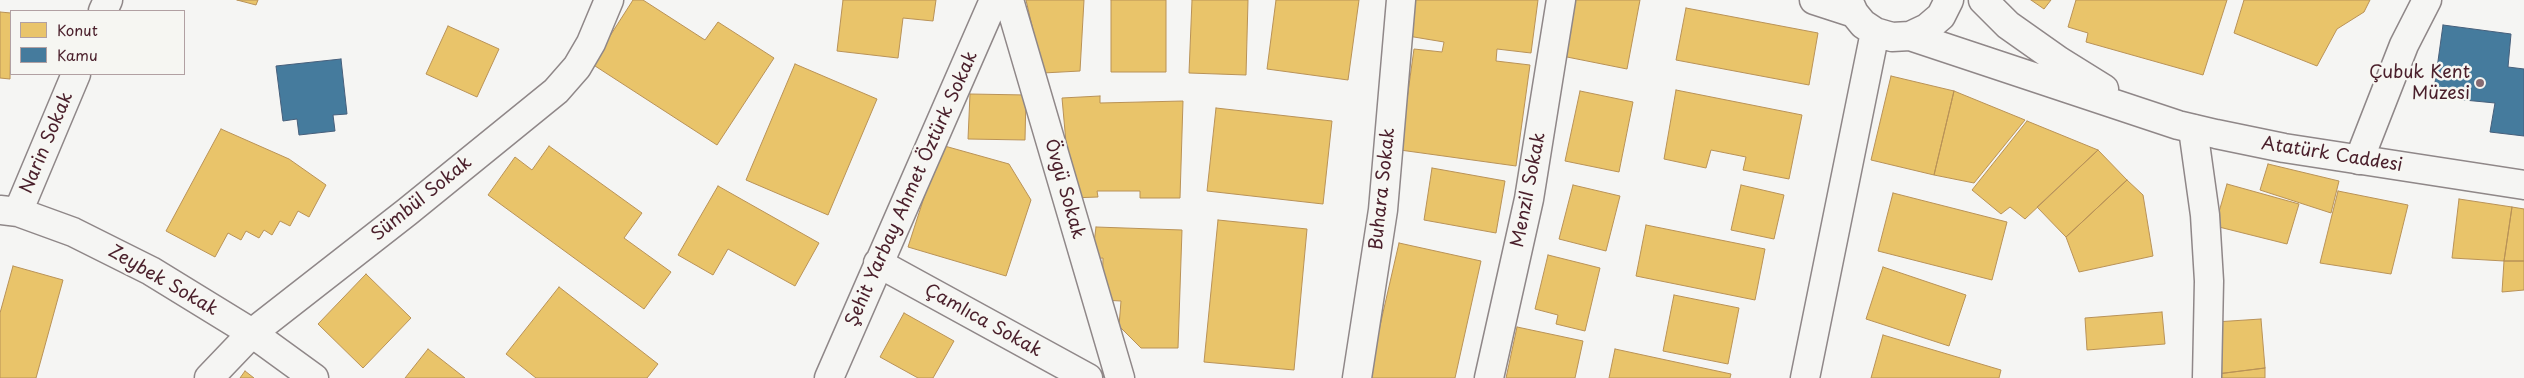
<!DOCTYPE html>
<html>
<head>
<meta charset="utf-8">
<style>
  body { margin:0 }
  #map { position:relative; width:2524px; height:378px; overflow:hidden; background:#f5f5f3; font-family:"Playpen Sans",sans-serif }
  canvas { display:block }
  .legend { position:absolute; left:10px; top:10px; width:175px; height:65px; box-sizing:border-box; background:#f6f6f2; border:1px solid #b1a0a2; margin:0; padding:6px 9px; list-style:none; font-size:15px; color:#4a1f2b }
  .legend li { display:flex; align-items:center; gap:10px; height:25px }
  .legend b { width:25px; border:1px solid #b1a0a2 }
</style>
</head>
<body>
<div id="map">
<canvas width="2524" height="378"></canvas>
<ul class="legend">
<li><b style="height:14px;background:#e9c46a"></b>Konut</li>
<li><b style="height:14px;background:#457b9d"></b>Kamu</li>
</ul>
</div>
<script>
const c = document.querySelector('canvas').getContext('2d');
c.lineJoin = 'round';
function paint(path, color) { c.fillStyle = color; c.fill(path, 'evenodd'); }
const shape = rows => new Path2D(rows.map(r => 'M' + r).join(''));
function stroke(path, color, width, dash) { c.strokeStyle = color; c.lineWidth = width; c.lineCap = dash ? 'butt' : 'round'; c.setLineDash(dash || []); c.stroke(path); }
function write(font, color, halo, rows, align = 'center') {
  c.font = font + ' "Playpen Sans",sans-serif'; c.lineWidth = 5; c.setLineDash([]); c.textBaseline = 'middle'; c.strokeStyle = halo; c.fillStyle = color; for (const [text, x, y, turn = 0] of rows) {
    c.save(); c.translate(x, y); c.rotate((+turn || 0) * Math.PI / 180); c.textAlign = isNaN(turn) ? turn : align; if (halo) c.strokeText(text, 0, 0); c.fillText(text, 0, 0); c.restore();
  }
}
const homes = shape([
  [237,0,258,0,256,5,237,0],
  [633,0,643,0,705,40,718,22,774,58,717,145,592,64,633,0],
  [843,0,936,0,933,21,903,18,898,58,837,51,843,0],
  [1026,0,1084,0,1080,71,1043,73,1026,0],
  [1111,0,1166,0,1166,72,1111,72,1111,0],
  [1192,0,1248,0,1246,75,1189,73,1192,0],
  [1276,0,1359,0,1348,80,1267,69,1276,0],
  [1413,0,1538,0,1531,53,1497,49,1496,61,1530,65,1516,166,1400,150,1414,49,1442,52,1444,42,1408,36,1413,0],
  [1568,0,1640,0,1627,69,1557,55,1568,0],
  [2031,0,2051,0,2044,9,2031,0],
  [2076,0,2227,0,2203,75,2086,42,2088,33,2068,27,2076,0],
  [2244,0,2370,0,2364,12,2337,29,2317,66,2234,33,2244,0],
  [1686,8,1818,33,1809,85,1676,60,1686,8],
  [0,12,11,13,10,79,0,78,0,12],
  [448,26,499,49,477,97,426,74,448,26],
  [795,64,877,99,828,215,746,180,795,64],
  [1891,76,1954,91,1934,175,1871,160,1891,76],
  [1676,90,1802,115,1789,179,1743,170,1746,157,1711,150,1706,168,1664,159,1676,90],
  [1580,91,1633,102,1619,172,1565,161,1580,91],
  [1954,91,2025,120,1974,183,1934,175,1954,91],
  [970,94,1026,95,1025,140,968,139,970,94],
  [1100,96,1100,103,1183,101,1180,198,1140,198,1140,191,1097,191,1098,197,1071,198,1062,98,1100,96],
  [1216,108,1332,121,1323,204,1207,191,1216,108],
  [2027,121,2098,150,2025,219,2010,207,2001,214,1972,190,2027,121],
  [221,129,289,159,326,185,309,217,298,211,290,226,280,221,272,235,264,230,259,238,246,231,241,240,228,233,215,257,166,231,221,129],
  [941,145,1009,164,1031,200,1006,276,908,247,941,145],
  [549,146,642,213,624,238,671,272,644,309,488,195,515,157,532,170,549,146],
  [2098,150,2127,180,2066,237,2037,207,2098,150],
  [2268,164,2339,181,2331,213,2260,190,2268,164],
  [1432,168,1505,181,1496,233,1424,220,1432,168],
  [2127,180,2143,195,2153,256,2079,272,2066,237,2127,180],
  [2227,184,2299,204,2287,244,2215,226,2227,184],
  [1573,185,1620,196,1606,251,1559,239,1573,185],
  [1741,185,1784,195,1774,239,1731,230,1741,185],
  [718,186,819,243,795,286,728,249,713,275,678,255,718,186],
  [2338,191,2408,205,2391,274,2320,263,2338,191],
  [1893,193,2007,222,1992,280,1878,251,1893,193],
  [2459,199,2512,207,2504,261,2452,258,2459,199],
  [2512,207,2524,209,2524,261,2504,261,2512,207],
  [1218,220,1307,229,1294,370,1204,362,1218,220],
  [1646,225,1765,249,1755,300,1636,276,1646,225],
  [1096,227,1182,230,1178,348,1141,348,1119,326,1121,301,1102,300,1103,258,1092,259,1096,227],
  [1399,243,1481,261,1455,378,1368,378,1399,243],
  [1548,255,1600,268,1585,331,1556,324,1558,315,1535,309,1548,255],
  [2504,261,2524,261,2524,290,2502,292,2504,261],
  [13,266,63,280,36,378,0,378,0,313,13,266],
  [1883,267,1966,295,1949,346,1866,319,1883,267],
  [366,274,411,318,363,368,318,324,366,274],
  [559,287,658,364,647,378,536,378,506,354,559,287],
  [1674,295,1739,308,1728,364,1663,351,1674,295],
  [2162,312,2165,344,2087,350,2085,318,2162,312],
  [904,313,954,341,933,378,918,378,880,357,904,313],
  [2261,319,2265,368,2217,374,2215,322,2261,319],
  [1517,327,1583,341,1575,378,1506,378,1517,327],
  [1883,335,2001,370,1999,378,1871,378,1883,335],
  [428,349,465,378,405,378,428,349],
  [1615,349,1731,374,1730,378,1609,378,1615,349],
  [2265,368,2265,378,2217,378,2217,374,2265,368],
  [245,371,254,378,240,378,245,371]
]);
const public = shape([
  [2443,25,2511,34,2508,67,2524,69,2524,136,2490,132,2495,103,2433,97,2443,25],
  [341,59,347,114,333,115,335,131,299,135,297,119,283,121,276,66,341,59]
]);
const minor = shape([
  [1009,0,1120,378],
  [103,11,108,0],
  [2193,129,2205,215,2209,281,2207,378],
  [2359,160,2404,45,2427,0],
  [0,210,18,212,73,232,151,271,252,333,314,378],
  [18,212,76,74],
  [878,263,1088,378],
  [209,378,252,333,407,212,556,91,577,67,591,43,609,0],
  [829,378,994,0],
  [1357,378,1383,210,1401,0],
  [1489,378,1529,199,1561,0]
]);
const major = shape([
  [1814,0,1854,13],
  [1848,0,1854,13,1863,24,1875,32,1892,37,1910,36,1927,28,1941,16,1949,0],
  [1983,0,2008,25,2059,61,2104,89],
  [1910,36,2178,125,2216,134,2284,148,2524,185],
  [1805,378,1875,32]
]);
const markers = [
  [2480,83,5,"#866a71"]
];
const poiNames = [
  ["Çubuk Kent",2470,73],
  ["Müzesi",2470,94]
];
const streetNames = [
  ["Narin Sokak",47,143,-67],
  ["Atatürk Caddesi",2332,155,9],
  ["Şehit Yarbay Ahmet Öztürk Sokak",912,189,-66],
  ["Övgü Sokak",1064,189,74],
  ["Buhara Sokak",1383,189,-84],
  ["Menzil Sokak",1529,190,-79],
  ["Sümbül Sokak",422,199,-39],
  ["Zeybek Sokak",163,281,30],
  ["Çamlıca Sokak",983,321,29]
];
paint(homes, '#e9c46a');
stroke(homes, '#b99257', 1);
paint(public, '#457b9d');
stroke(public, '#465f7b', 1);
stroke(minor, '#8f8788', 31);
stroke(major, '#8f8788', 31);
stroke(minor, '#f5f5f3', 28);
stroke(major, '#f5f5f3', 28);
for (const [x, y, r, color] of markers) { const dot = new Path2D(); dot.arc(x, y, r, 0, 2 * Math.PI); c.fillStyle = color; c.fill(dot); stroke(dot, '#f6f6f2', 2); }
write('18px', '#4a1f2b', '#f6f6f2', poiNames, 'right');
write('18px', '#4a1f2b', '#f6f6f2', streetNames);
</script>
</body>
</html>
